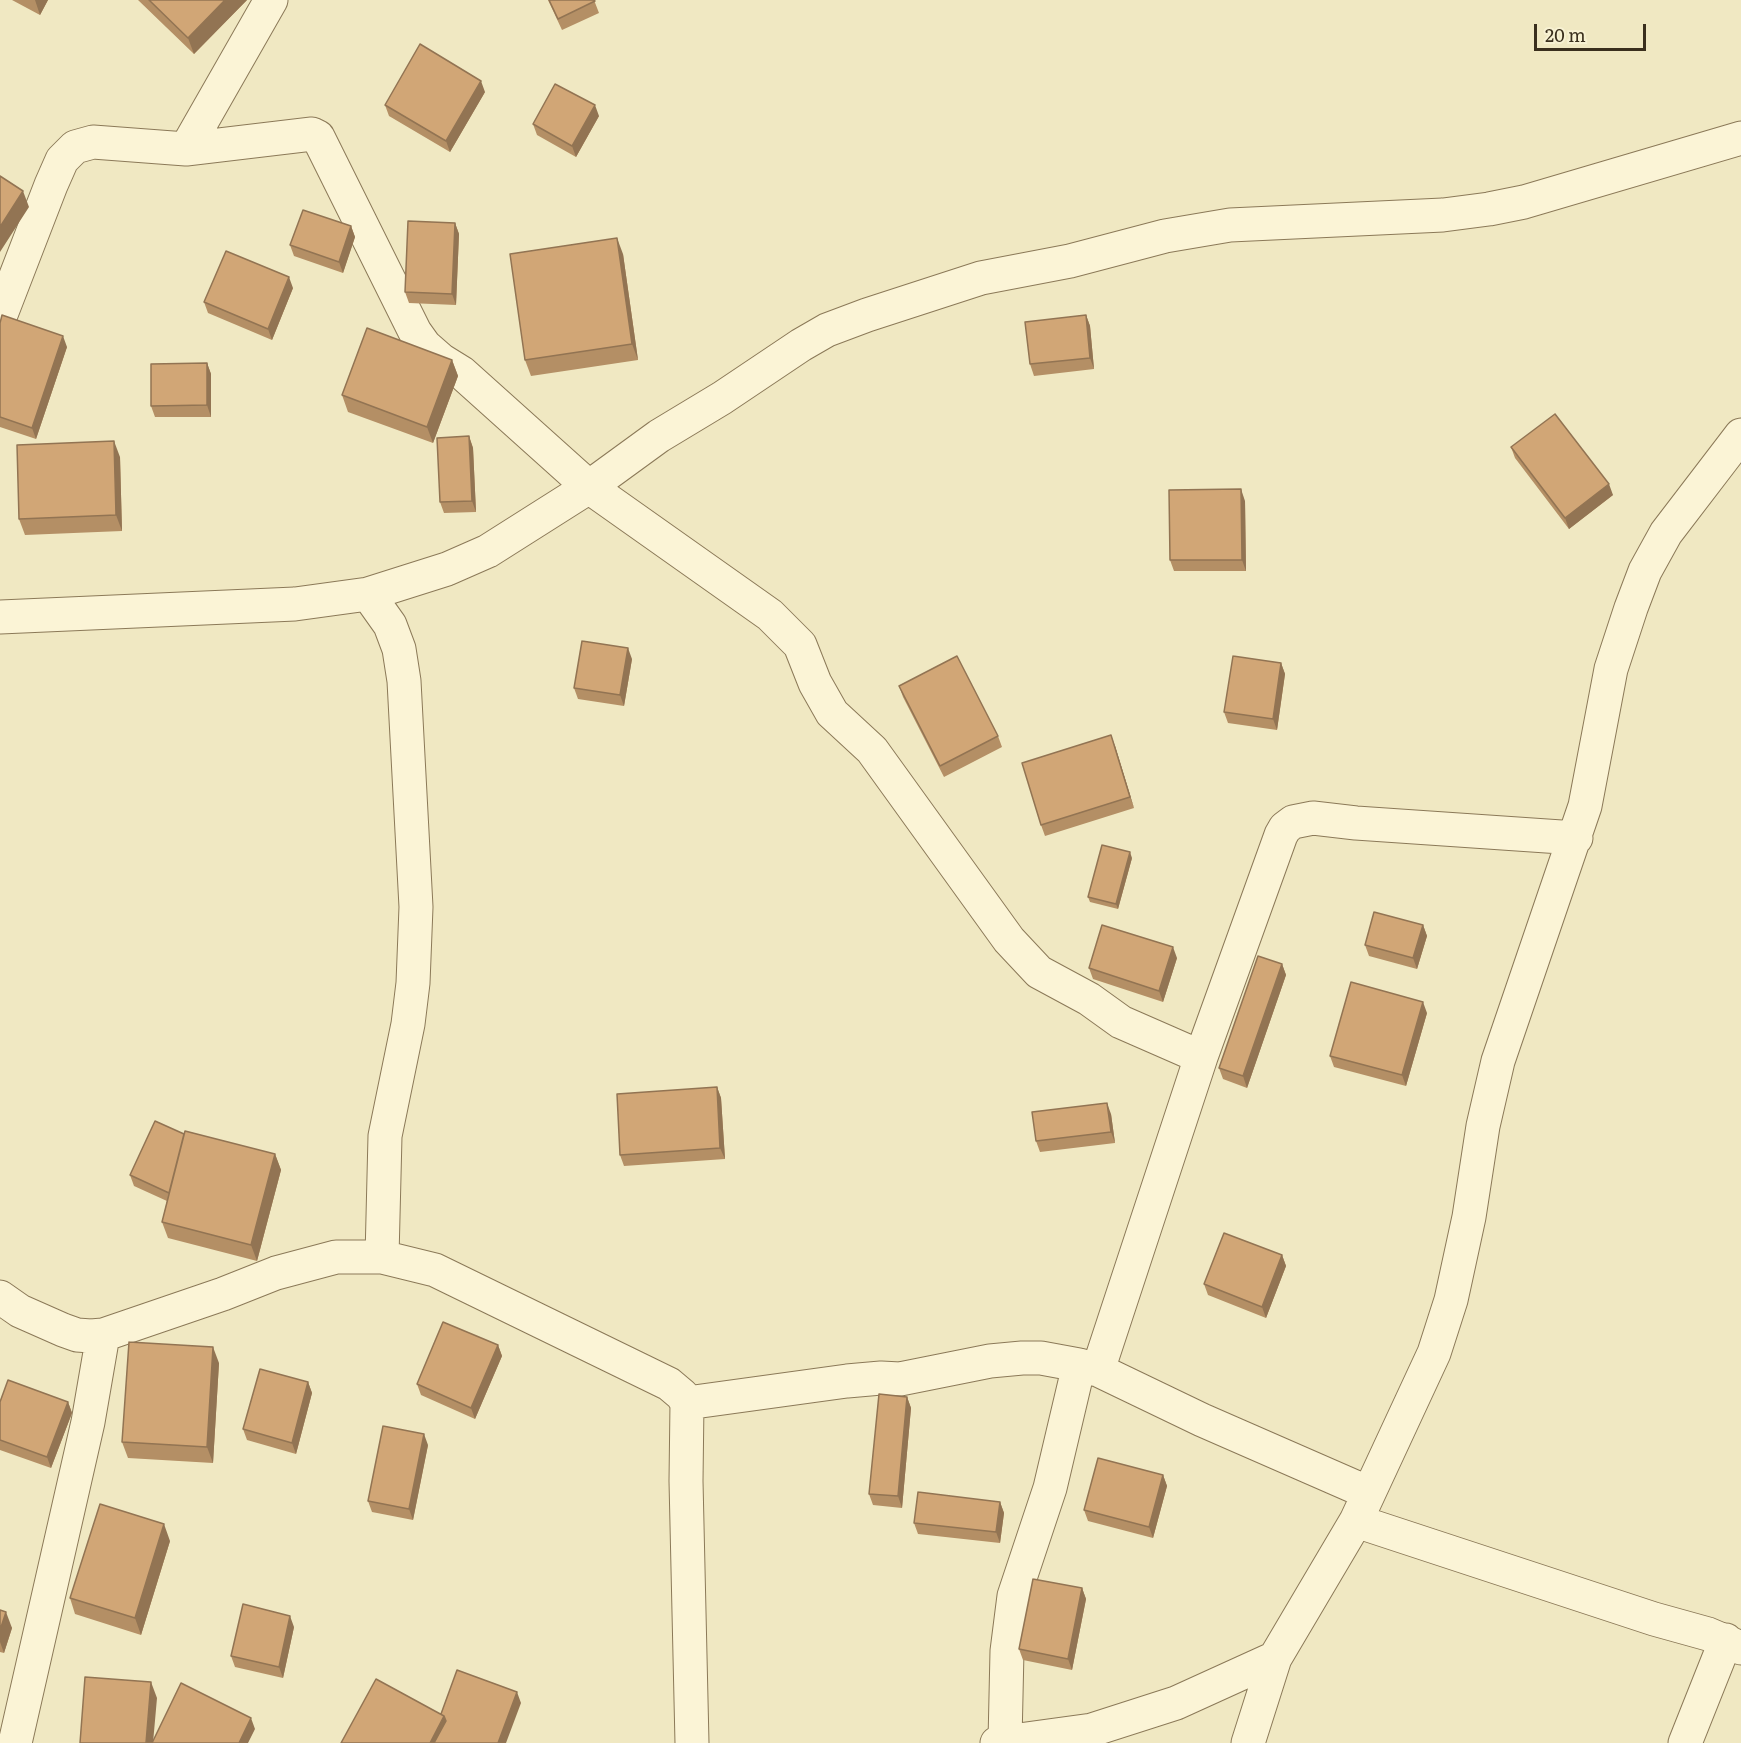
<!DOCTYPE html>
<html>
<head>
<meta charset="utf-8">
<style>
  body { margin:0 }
  #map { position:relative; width:1741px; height:1743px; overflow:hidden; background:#f0e8c2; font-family:Literata,serif }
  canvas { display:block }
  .scale { position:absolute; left:1534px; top:24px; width:112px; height:27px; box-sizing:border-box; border:3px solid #3a2f1d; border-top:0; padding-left:8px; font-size:18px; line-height:21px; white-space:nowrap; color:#3a2f1d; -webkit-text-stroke:4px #f7f1d2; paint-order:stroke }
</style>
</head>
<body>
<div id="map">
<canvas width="1741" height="1743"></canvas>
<div class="scale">20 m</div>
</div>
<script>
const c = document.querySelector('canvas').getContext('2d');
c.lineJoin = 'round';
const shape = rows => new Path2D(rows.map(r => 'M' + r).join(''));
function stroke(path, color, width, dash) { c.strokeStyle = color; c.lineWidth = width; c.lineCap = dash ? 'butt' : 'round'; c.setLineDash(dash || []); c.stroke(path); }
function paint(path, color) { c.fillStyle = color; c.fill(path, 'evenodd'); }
const street = shape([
  [186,149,271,0],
  [0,317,51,185,62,160,75,147,93,142,186,149,312,134,318,137,415,332,425,346,441,360,462,373,589,487,770,615,800,645,815,683,832,713,872,750,1009,940,1039,972,1089,999,1121,1022,1201,1057],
  [368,594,390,625,399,649,404,681,416,907,413,983,408,1024,385,1136,382,1257],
  [0,617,295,604,368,594,447,569,488,551,589,487,659,436,722,398,801,345,827,330,867,315,981,278,1070,261,1165,236,1230,225,1443,215,1489,209,1524,202,1741,138],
  [0,1297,20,1311,63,1330,77,1335,91,1336,103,1335,223,1294,276,1273,336,1257,382,1257,435,1270,669,1384,682,1395,687,1403,686,1481,692,1743],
  [1098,1370,1201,1057,1281,835,1285,828,1293,822,1313,818,1356,823,1576,838],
  [687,1403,847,1381,881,1378,900,1379,990,1361,1022,1358,1041,1358,1079,1365,1098,1370,1202,1420,1369,1493],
  [1356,1521,1654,1619,1708,1634,1741,1648],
  [1005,1741,1007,1651,1014,1596,1050,1488,1079,1365],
  [15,1743,88,1422,103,1335],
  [997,1743,1092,1730,1176,1703,1275,1658],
  [1248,1743,1275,1658,1356,1521,1434,1353,1451,1300,1469,1217,1483,1126,1498,1061,1585,806,1611,669,1631,608,1645,571,1666,533,1741,435],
  [1685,1743,1726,1640]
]);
const wall = shape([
  [12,0,48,0,40,15],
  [138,0,247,0,194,54],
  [548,0,594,0,599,13,562,30],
  [485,92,450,152,389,116,385,105],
  [599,116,576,157,537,135,533,124],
  [455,223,459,234,456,305,409,303,405,292],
  [351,226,355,237,343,273,294,256,290,245],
  [623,254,638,360,531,376,525,360],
  [293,288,272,340,208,313,204,302],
  [1086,315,1090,326,1094,369,1034,376,1030,364],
  [0,323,67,347,36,439,0,427],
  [452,360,458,376,433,443,348,412,342,395],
  [207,363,211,374,211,417,155,417,151,406],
  [469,436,473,448,476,512,444,513,440,502],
  [1511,447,1613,495,1569,529,1515,458],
  [120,457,122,531,25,535,19,519],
  [1245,501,1246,571,1174,571,1170,560],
  [632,659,624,706,578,699,574,688],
  [1281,663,1285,674,1277,730,1228,723,1224,712],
  [899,686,998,736,1002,747,944,777,903,697],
  [1115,746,1134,808,1045,836,1041,825],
  [1132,858,1118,909,1090,902,1088,897],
  [1423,925,1427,936,1417,969,1369,956,1365,945],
  [1177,958,1163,1002,1093,979,1089,968],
  [1282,964,1286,975,1247,1088,1223,1079,1219,1068],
  [1427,1013,1406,1086,1334,1067,1330,1056],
  [717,1087,721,1098,725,1159,624,1166,620,1155],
  [1111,1114,1115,1143,1040,1152,1036,1141],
  [184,1134,275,1154,281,1170,257,1261,168,1238,162,1222,167,1201,134,1186,130,1175],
  [1282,1255,1286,1266,1266,1318,1208,1295,1204,1284],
  [498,1345,502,1356,475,1419,421,1395,417,1384],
  [219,1363,213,1463,128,1458,122,1442],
  [308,1382,312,1393,296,1454,247,1440,243,1429],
  [907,1397,911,1408,902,1508,873,1505,869,1494],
  [0,1402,68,1402,72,1413,51,1468,0,1450],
  [428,1445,413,1520,372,1512,368,1501],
  [1163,1475,1167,1486,1153,1538,1088,1521,1084,1510],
  [1000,1502,1004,1513,1000,1543,918,1534,914,1523],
  [170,1541,141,1635,75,1614,70,1598],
  [1082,1588,1086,1599,1072,1670,1023,1660,1019,1649],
  [0,1610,12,1628,4,1653,0,1652],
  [294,1627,283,1678,235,1667,231,1656]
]);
const shadedWall = shape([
  [35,0,48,0,40,15],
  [225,0,247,0,194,54,188,38],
  [481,81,485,92,450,152,446,141],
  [595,105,599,116,576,157,572,146],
  [23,191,29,207,0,252,0,227],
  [455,223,459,234,456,305,452,294],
  [351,226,355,237,343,273,339,262],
  [617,238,623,254,638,360,632,344],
  [289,277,293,288,272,340,268,329],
  [1086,315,1090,326,1094,369,1090,358],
  [63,336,67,347,36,439,32,428],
  [452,360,458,376,433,443,427,427],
  [207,363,211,374,211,417,207,405],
  [469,436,473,448,476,512,472,501],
  [114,441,120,457,122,531,116,515],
  [1609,484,1613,495,1569,529,1565,518],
  [1241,489,1245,501,1246,571,1242,560],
  [628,648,632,659,624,706,620,695],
  [1281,663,1285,674,1277,730,1273,719],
  [1111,735,1115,746,1134,808,1130,797],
  [1130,852,1132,858,1118,909,1116,904],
  [1423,925,1427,936,1417,969,1413,958],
  [1173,947,1177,958,1163,1002,1159,991],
  [1282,964,1286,975,1247,1088,1243,1076],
  [1423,1002,1427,1013,1406,1086,1402,1075],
  [717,1087,721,1098,725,1159,720,1148],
  [1107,1103,1111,1114,1115,1143,1111,1132],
  [275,1154,281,1170,257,1261,251,1245],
  [1282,1255,1286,1266,1266,1318,1262,1307],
  [498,1345,502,1356,475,1419,471,1408],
  [213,1347,219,1363,213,1463,207,1447],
  [308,1382,312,1393,296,1454,292,1443],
  [907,1397,911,1408,902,1508,898,1496],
  [68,1402,72,1413,51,1468,47,1457],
  [424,1434,428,1445,413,1520,409,1509],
  [1163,1475,1167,1486,1153,1538,1149,1527],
  [1000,1502,1004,1513,1000,1543,996,1532],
  [164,1524,170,1541,141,1635,135,1618],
  [1082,1588,1086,1599,1072,1670,1068,1659],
  [6,1612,12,1628,4,1653,0,1642,0,1630],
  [290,1616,294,1627,283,1678,279,1667],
  [151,1682,157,1698,153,1743,146,1743],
  [517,1692,521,1703,506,1743,498,1743],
  [444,1716,450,1732,444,1743,430,1743],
  [251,1718,255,1729,248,1743,239,1743]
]);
const building = shape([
  [149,0,225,0,188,38,149,0],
  [549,0,594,0,595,1,558,19,549,0],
  [420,44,481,81,446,141,385,105,420,44],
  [555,84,595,105,572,146,533,124,555,84],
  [0,176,23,191,0,227,0,176],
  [303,210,351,226,339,262,290,245,303,210],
  [408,221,455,223,452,294,405,292,408,221],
  [617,238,632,344,525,360,510,254,617,238],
  [226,251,289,277,268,329,204,302,226,251],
  [2,315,63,336,32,428,0,417,0,323,2,315],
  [1086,315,1090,358,1030,364,1025,322,1086,315],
  [367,328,452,360,427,427,342,395,367,328],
  [207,363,207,405,151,406,151,364,207,363],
  [1555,414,1609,484,1565,518,1511,447,1555,414],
  [469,436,472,501,440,502,437,438,469,436],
  [114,441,116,515,19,519,17,445,114,441],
  [1241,489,1242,560,1170,560,1169,490,1241,489],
  [582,641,628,648,620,695,574,688,582,641],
  [957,656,998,736,940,766,899,686,957,656],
  [1233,656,1281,663,1273,719,1224,712,1233,656],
  [1111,735,1130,797,1041,825,1022,763,1111,735],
  [1102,845,1130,852,1116,904,1088,897,1102,845],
  [1374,912,1423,925,1413,958,1365,945,1374,912],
  [1102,925,1173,947,1159,991,1089,968,1102,925],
  [1258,956,1282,964,1243,1076,1219,1068,1258,956],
  [1351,982,1423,1002,1402,1075,1330,1056,1351,982],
  [717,1087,720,1148,620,1155,617,1094,717,1087],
  [1107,1103,1111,1132,1036,1141,1032,1112,1107,1103],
  [155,1121,184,1134,169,1193,130,1175,155,1121],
  [185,1131,275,1154,251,1245,162,1222,185,1131],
  [1224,1233,1282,1255,1262,1307,1204,1284,1224,1233],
  [443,1322,498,1345,471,1408,417,1384,443,1322],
  [129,1342,213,1347,207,1447,122,1442,129,1342],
  [260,1369,308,1382,292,1443,243,1429,260,1369],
  [8,1380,68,1402,47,1457,0,1440,0,1402,8,1380],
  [879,1394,907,1397,898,1496,869,1494,879,1394],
  [383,1426,424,1434,409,1509,368,1501,383,1426],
  [1098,1458,1163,1475,1149,1527,1084,1510,1098,1458],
  [918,1492,1000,1502,996,1532,914,1523,918,1492],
  [100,1504,164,1524,135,1618,70,1598,100,1504],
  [1033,1579,1082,1588,1068,1659,1019,1649,1033,1579],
  [243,1604,290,1616,279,1667,231,1656,243,1604],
  [0,1610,6,1612,0,1630,0,1610],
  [457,1670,517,1692,498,1743,434,1743,446,1721,444,1716,441,1714,457,1670],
  [85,1677,151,1682,146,1743,80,1743,85,1677],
  [376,1679,444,1716,430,1743,341,1743,376,1679],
  [181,1683,251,1718,239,1743,152,1743,181,1683]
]);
stroke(street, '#8b7958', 35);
stroke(street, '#fbf4d6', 33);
paint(wall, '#b48f65');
paint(shadedWall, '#927453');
paint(building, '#d1a676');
stroke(building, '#927453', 1.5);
</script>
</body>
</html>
